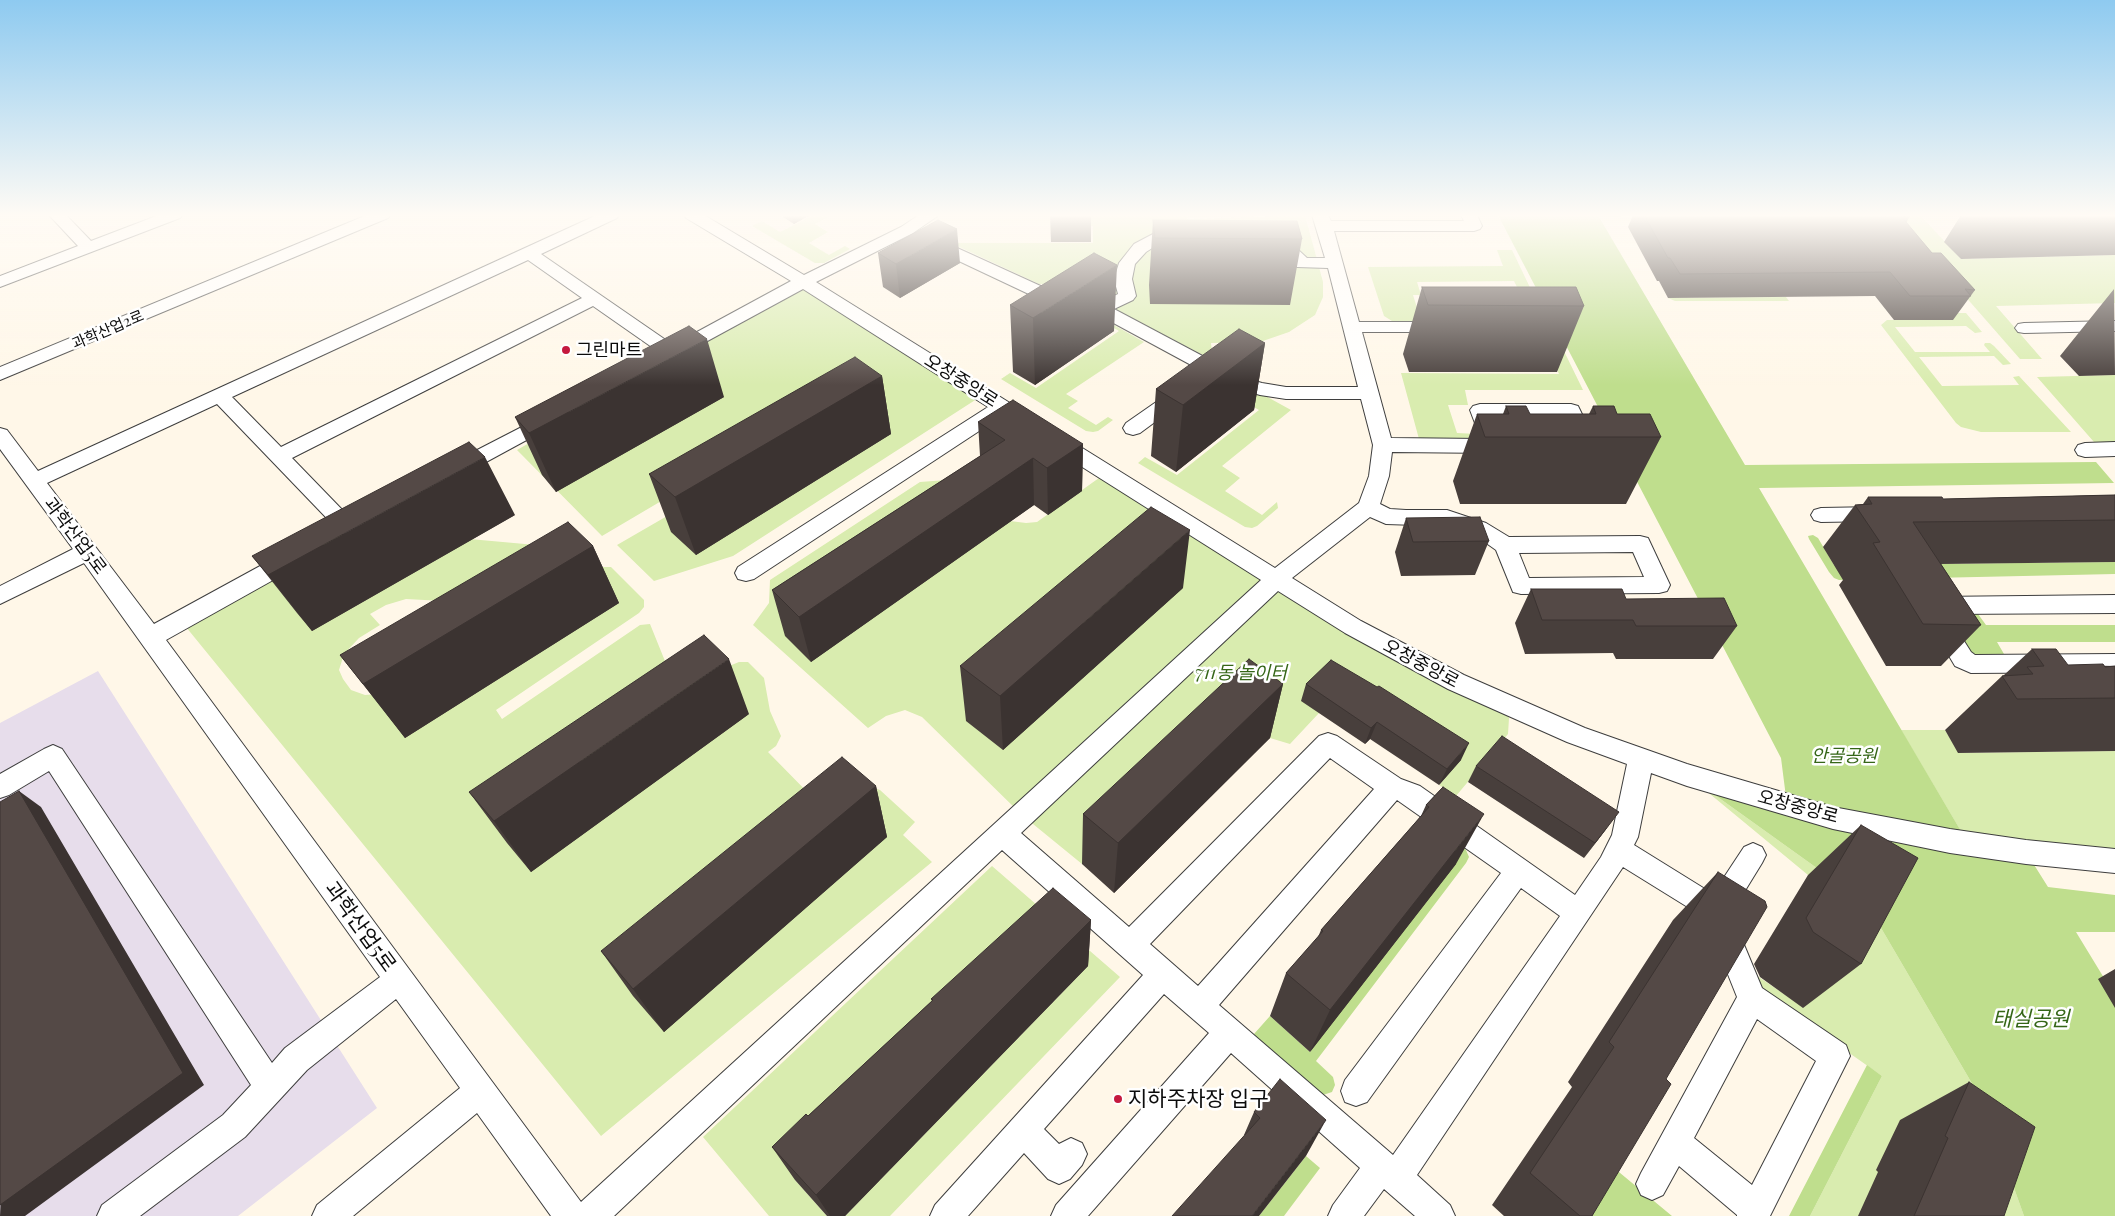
<!DOCTYPE html>
<html>
<head>
<meta charset="utf-8">
<style>
  body { margin:0 }
  canvas { display:block; background:#fff7e8 }
</style>
</head>
<body>
<canvas width="2115" height="1216"></canvas>
<script>
const c = document.querySelector('canvas').getContext('2d');
c.lineJoin = 'round';
function paint(path, color) { c.fillStyle = color; c.fill(path, 'evenodd'); }
const shape = rows => new Path2D(rows.map(r => 'M' + r).join(''));
function stroke(path, color, width, dash) { c.strokeStyle = color; c.lineWidth = width; c.lineCap = dash ? 'butt' : 'round'; c.setLineDash(dash || []); c.stroke(path); }
function write(font, color, halo, rows, align = 'center') {
  c.font = font + ' "Playfair Display","Noto Sans KR",serif'; c.lineWidth = 5; c.setLineDash([]); c.textBaseline = 'middle'; c.strokeStyle = halo; c.fillStyle = color; for (const [text, x, y, turn = 0] of rows) {
    c.save(); c.translate(x, y); c.rotate((+turn || 0) * Math.PI / 180); c.textAlign = isNaN(turn) ? turn : align; if (halo) c.strokeText(text, 0, 0); c.fillText(text, 0, 0); c.restore();
  }
}
const industrial = shape([
  [98,671,377,1108,238,1216,0,1216,0,723]
]);
const green = shape([
  [814,215,832,215,815,224,828,232,809,243,829,255,845,246,850,249,824,263,815,263,752,226,762,221,780,232],
  [1076,215,1187,215,1188,219,1305,215,1323,282,1323,297,1315,315,1289,332,1260,342,1211,343,1213,360,1111,308,1108,283,1039,284,951,243,1093,243,1093,226,1077,226],
  [1894,215,1920,215,1961,259,2115,255,2115,303,1996,306,2042,359,2020,359],
  [1497,250,1512,250,1536,300,1524,301,1514,281,1417,282,1421,295,1413,295,1420,317,1440,321,1392,321,1384,316,1368,267,1503,266],
  [803,282,983,395,733,556,654,581,617,545,840,416,824,405,602,536,517,450,710,339],
  [1786,297,1789,301,1675,301,1668,298],
  [1948,313,1966,313,1982,332,1975,333,1966,326,1895,327,1915,352,1990,352,1984,345,1985,343,1990,343,1994,346,2011,364,2003,365,1994,356,1919,357,1942,386,2019,385,2013,377,2019,376,2071,432,1981,432,1961,427,1956,423,1881,325,1887,320,1953,320],
  [1098,316,1144,342,1066,394,1078,401,1068,408,1096,425,1108,417,1113,420,1098,431,1093,432,1086,431,1001,379,1010,373,1036,388,1119,331,1095,317],
  [1546,345,1561,345,1583,390,1465,390,1468,405,1448,405,1457,433,1478,434,1480,438,1419,439,1401,373,1559,374],
  [2115,375,2115,449,2101,450,2037,377],
  [1242,383,1291,410,1222,466,1240,478,1225,491,1262,515,1277,502,1278,508,1257,526,1252,528,1245,527,1138,463,1145,457,1177,475,1259,410,1231,394],
  [1106,473,1502,704,1509,718,1508,734,1456,796,1439,785,1460,760,1319,713,1290,744,1270,738,1082,864,1022,815,922,717,905,710,886,716,868,728,753,625,769,603,770,580,920,482,947,480,1010,521,1026,523,1037,522],
  [348,528,558,547,443,601,406,599,386,605,370,614,380,625,359,638,344,654,339,670,343,679,351,690,365,695,389,693,601,567,611,567,644,600,644,607,639,613,496,710,502,719,640,625,650,624,669,671,697,679,739,662,748,662,764,678,770,711,781,736,776,746,768,752,821,806,866,785,880,790,915,822,903,835,932,862,601,1136,186,627],
  [1901,730,1945,730,1959,753,2115,751,2115,861,1968,843],
  [1687,775,1867,904,1984,1104,2024,1216,1810,1216,1882,1076,1744,979,1750,971,1803,1007,1808,875],
  [992,866,1120,977,890,1216,845,1216,1088,966,795,1180,827,1216,769,1216,703,1137]
]);
const forest = shape([
  [1498,215,1717,215,1599,217,1745,465,2096,462,2114,483,1759,488,1968,843,2026,852,2048,887,2115,895,2115,932,2076,932,2115,996,2115,1216,2024,1216,1984,1104,1867,904,1687,775,1787,805,1781,758],
  [1813,535,1818,538,1834,565,2115,562,2115,574,1839,580,1834,578,1829,572,1809,539,1808,536],
  [1951,614,1978,614,1986,625,2115,625,2115,642,1997,642,2004,654,1975,654,1967,652],
  [1459,843,1466,850,1469,857,1466,863,1316,1061,1333,1077,1335,1085,1332,1092,1323,1095,1314,1091,1254,1034,1270,1016,1310,1052],
  [1867,1065,1882,1076,1810,1216,1789,1216],
  [1306,1156,1320,1168,1284,1216,1259,1216],
  [1602,1158,1672,1216,1567,1216]
]);
const minor = shape([
  [49,215,66,215,91,241,159,215,182,215,180,218,0,287,0,276,78,246,49,215],
  [367,215,390,215,388,218,0,380,0,367,367,215],
  [597,215,619,215,617,218,541,254,673,345,791,281,686,218,684,215,704,215,804,275,901,227,919,215,939,215,913,233,816,282,1034,418,1037,423,1034,428,1027,429,1020,428,1002,416,754,579,746,581,738,579,735,573,738,567,988,407,803,289,678,357,672,359,666,357,593,306,292,458,355,523,359,528,355,533,348,536,341,533,217,404,47,483,154,624,284,553,292,551,300,553,303,559,300,565,166,640,581,1202,1261,580,1049,446,1046,441,1049,436,1056,434,1063,436,1275,568,1359,503,1369,476,1373,445,1361,399,1286,399,1260,395,1230,386,1095,313,1033,296,927,246,925,242,927,238,933,237,1045,288,1099,303,1118,294,1114,279,1119,263,1134,244,1153,234,1181,226,1187,228,1189,231,1187,234,1165,240,1146,252,1135,264,1132,279,1136,296,1133,300,1114,309,1244,378,1262,383,1286,387,1358,387,1328,268,1297,267,1281,253,1267,246,1265,242,1267,238,1279,238,1293,245,1307,258,1325,258,1312,215,1328,215,1331,221,1464,221,1461,215,1477,215,1482,226,1480,229,1474,231,1334,231,1359,322,1441,322,1447,323,1450,327,1447,331,1441,332,1362,332,1391,438,1481,439,1470,410,1473,406,1480,404,1571,404,1578,406,1595,441,1592,446,1585,448,1578,446,1564,416,1492,416,1505,446,1502,451,1495,453,1392,452,1389,476,1380,504,1390,509,1406,510,1447,510,1486,523,1509,537,1640,536,1648,538,1670,585,1667,591,1659,593,1521,594,1513,592,1496,550,1472,533,1447,526,1386,524,1370,517,1292,578,1361,621,1464,675,1585,728,1687,764,1833,807,1950,829,2026,840,2115,849,2115,873,2026,864,1950,853,1833,829,1687,786,1651,773,1638,837,1634,845,1713,894,1744,847,1753,843,1762,847,1766,855,1762,863,1727,920,1735,923,1762,988,1846,1045,1850,1056,1770,1216,1737,1216,1737,1215,1679,1166,1663,1195,1652,1200,1641,1195,1636,1184,1641,1173,1737,997,1711,932,1715,924,1623,867,1417,1175,1450,1205,1455,1216,1415,1216,1384,1189,1364,1216,1328,1216,1333,1205,1360,1168,1231,1053,1088,1216,1051,1216,1056,1205,1209,1033,1164,994,1044,1129,1059,1144,1071,1138,1082,1143,1087,1154,1082,1165,1070,1179,1059,1184,1048,1179,1024,1153,968,1216,930,1216,935,1205,1143,975,1002,850,614,1216,551,1216,477,1113,353,1216,312,1216,317,1205,460,1088,396,999,307,1070,245,1137,140,1216,97,1216,102,1205,223,1115,251,1085,49,771,9,795,0,798,0,774,44,749,53,745,62,749,272,1063,285,1048,380,977,84,563,0,604,0,586,73,549,0,449,0,428,7,430,38,471,597,215],
  [528,260,582,298,281,447,232,397,528,260],
  [1633,552,1644,577,1529,578,1519,553,1633,552],
  [1278,591,1345,633,1448,689,1567,742,1627,764,1612,835,1601,857,1575,895,1420,786,1401,779,1337,736,1328,733,1319,736,1129,927,1021,833,1278,591],
  [1330,758,1374,789,1198,986,1150,944,1330,758],
  [1397,800,1501,873,1345,1080,1341,1091,1345,1102,1356,1106,1367,1102,1521,888,1560,916,1393,1155,1219,1005,1397,800],
  [1757,1019,1816,1061,1752,1185,1694,1138,1757,1019],
  [2115,321,2115,331,2024,333,2018,332,2015,328,2018,324,2024,323,2115,321],
  [1179,389,1186,391,1189,395,1186,399,1140,433,1133,435,1126,433,1123,428,1126,423,1172,391,1179,389],
  [549,413,556,414,559,419,556,424,464,474,457,476,450,474,447,469,450,464,549,413],
  [2115,442,2115,456,2085,457,2078,455,2075,450,2078,445,2085,443,2115,442],
  [1877,507,1884,509,1887,514,1884,519,1877,521,1821,522,1814,520,1811,515,1814,510,1821,508,1877,507],
  [2115,595,2115,613,1947,614,1971,652,1975,655,2115,654,2115,672,1971,673,1955,666,1921,609,1924,603,1936,597,2115,595]
]);
const wall = shape([
  [780,215,810,215,794,224],
  [1050,215,1091,215,1091,242,1051,242],
  [1633,215,1909,215,1910,216,1906,223,1932,253,1975,290,1953,320,1894,320,1875,296,1668,298,1659,281,1657,281,1628,227],
  [1961,215,2115,215,2115,255,1961,259,1944,242],
  [1153,220,1302,239,1290,305,1150,304,1149,285],
  [878,253,960,263,900,298,883,287],
  [1422,287,1584,306,1557,372,1409,372,1403,354],
  [2114,289,2115,375,2079,376,2060,356],
  [1010,305,1114,331,1035,385,1013,372],
  [1265,343,1254,410,1176,472,1151,456,1156,389],
  [882,376,891,434,696,555,671,532,649,474],
  [724,397,556,492,542,475,515,417],
  [1506,406,1530,414,1589,414,1593,406,1617,414,1661,437,1626,504,1460,504,1453,481,1477,414,1503,414],
  [978,422,1083,444,1082,491,1048,515,1034,505,811,662,785,636,772,590,980,456],
  [2115,495,2115,562,1941,564,1981,625,1941,666,1886,666,1839,585,1843,580,1823,547,1855,505,1863,504,1868,497,1943,499],
  [515,515,312,631,297,613,252,556],
  [1406,518,1489,541,1475,575,1401,576,1395,552],
  [593,546,619,603,405,738,340,655],
  [1183,588,1003,750,966,721,960,666],
  [1531,589,1626,599,1737,626,1713,659,1616,659,1613,653,1525,654,1515,623],
  [2032,649,2068,665,2115,666,2115,751,1958,753,1945,730,2002,676,2004,675],
  [1283,684,1270,738,1114,893,1082,864,1083,814],
  [1306,684,1377,687,1461,760,1439,785,1370,739,1365,744,1301,701],
  [749,714,531,872,507,843,469,792],
  [1476,766,1607,828,1584,858,1468,782],
  [876,786,887,837,664,1032,633,996,601,951],
  [1443,787,1456,864,1310,1052,1270,1016,1286,973,1318,937,1321,930,1421,816,1426,805],
  [1861,825,1861,964,1803,1008,1760,977,1754,964,1808,875],
  [1718,872,1666,1079,1592,1216,1504,1216,1492,1205,1572,1087,1568,1082,1673,920],
  [1091,920,1088,966,845,1216,827,1216,795,1180,772,1147,808,1116,932,1001,931,999],
  [2115,969,2115,1008,2098,979],
  [1969,1082,2004,1216,1858,1216,1878,1172,1876,1170,1900,1120],
  [1254,1112,1306,1156,1244,1135]
]);
const shadedWall = shape([
  [792,215,810,215,794,224],
  [957,229,960,263,900,298,896,264],
  [1117,265,1114,331,1035,385,1033,318],
  [707,339,724,397,556,492,529,433],
  [1265,343,1254,410,1176,472,1183,405],
  [882,376,891,434,696,555,675,497],
  [1083,444,1082,491,1048,515,1047,468],
  [485,457,515,515,312,631,268,575],
  [1033,458,1034,505,811,662,799,617],
  [1190,530,1183,588,1003,750,1000,696],
  [593,546,619,603,405,738,363,684],
  [729,659,749,714,531,872,494,821],
  [1283,684,1270,738,1114,893,1118,843],
  [1377,722,1370,739,1365,744,1371,728],
  [1469,743,1461,760,1439,785,1447,769],
  [876,786,887,837,664,1032,633,989],
  [19,791,41,807,204,1085,25,1216,0,1216],
  [1619,812,1607,828,1584,858,1595,843],
  [1484,814,1456,864,1310,1052,1330,1010],
  [1091,920,1088,966,845,1216,830,1216,816,1195],
  [1326,1120,1306,1156,1259,1216,1252,1216]
]);
const building = shape([
  [1644,215,1909,215,1910,216,1901,216,1932,253,1941,253,1975,290,1965,289,1971,296,1910,296,1890,272,1680,274,1670,258,1668,258,1644,215],
  [938,220,957,229,896,264,878,253,938,220],
  [1153,220,1297,221,1302,239,1155,238,1153,220],
  [1094,253,1117,265,1033,318,1010,305,1094,253],
  [1422,287,1576,287,1584,306,1428,305,1422,287],
  [689,326,707,339,529,433,515,417,689,326],
  [1239,329,1265,343,1183,405,1156,389,1239,329],
  [855,357,882,376,675,497,649,474,855,357],
  [1013,400,1083,444,1047,468,1033,458,799,617,772,590,1005,440,978,422,1013,400],
  [1506,406,1526,406,1530,414,1596,414,1593,406,1614,406,1617,414,1650,414,1661,437,1485,437,1477,414,1509,414,1506,406],
  [469,442,485,457,268,575,252,556,469,442],
  [2115,495,2115,520,1913,522,1981,625,1923,624,1873,543,1880,542,1855,505,1872,504,1868,497,1942,497,1943,499,2115,495],
  [1151,507,1190,530,1000,696,960,666,1151,507],
  [1480,517,1489,541,1413,542,1406,518,1480,517],
  [568,522,593,546,363,684,340,655,568,522],
  [1531,589,1622,589,1626,599,1724,598,1737,626,1636,626,1633,620,1542,620,1531,589],
  [704,635,729,659,494,821,469,792,704,635],
  [2032,649,2056,649,2068,665,2103,664,2105,667,2115,666,2115,698,2017,699,2002,676,2033,674,2027,667,2044,666,2032,649],
  [1249,659,1283,684,1118,843,1083,814,1249,659],
  [1331,660,1377,687,1379,686,1469,743,1447,769,1377,722,1371,728,1306,684,1331,660],
  [1502,736,1619,812,1595,843,1476,766,1502,736],
  [842,757,876,786,633,989,601,951,842,757],
  [1443,787,1484,814,1330,1010,1286,973,1323,931,1321,930,1429,807,1426,805,1443,787],
  [19,791,183,1073,0,1205,0,802,19,791],
  [1861,825,1918,858,1861,964,1813,932,1806,918,1861,825],
  [1718,872,1765,901,1767,907,1666,1079,1671,1084,1592,1216,1580,1216,1530,1173,1614,1047,1609,1042,1718,872],
  [1053,888,1091,920,816,1195,772,1147,806,1114,808,1116,933,1000,931,999,1053,888],
  [1280,1079,1326,1120,1252,1216,1172,1216,1260,1118,1254,1112,1280,1079],
  [1969,1082,2035,1127,2004,1216,1914,1216,1948,1138,1945,1136,1969,1082]
]);
const markers = [
  [566,350,5,"#c5193e"],
  [1118,1099,5,"#c5193e"]
];
const farStreetnames = [
  ["과학산업2로",108,330,-23]
];
const poiNames = [
  ["그린마트",576,350]
];
const streetNames = [
  ["오창중앙로",961,381,32],
  ["과학산업5로",75,536,53],
  ["오창중앙로",1421,664,28],
  ["오창중앙로",1798,807,15]
];
const parkNames = [
  ["711동 놀이터",1241,673],
  ["안골공원",1844,756]
];
const nearStreetnames = [
  ["과학산업5로",360,927,54]
];
const nearParknames = [
  ["태실공원",2031,1019]
];
const nearPoinames = [
  ["지하주차장 입구",1128,1099]
];
paint(industrial, '#e7ddeb');
paint(green, '#d9ecaf');
paint(forest, '#bfde8d');
stroke(minor, '#3e3e3e', 2);
paint(minor, '#fff');
paint(wall, '#483f3c');
paint(shadedWall, '#3b3331');
paint(building, '#544946');
stroke(building, '#3b3331', 1);
const sky = c.createLinearGradient(0, 0, 0, 385);
sky.addColorStop(0, '#8ecaf0');
sky.addColorStop(0.56, '#fffbf5');
sky.addColorStop(1, '#fffbf500');
c.fillStyle = sky;
c.fillRect(0, 0, 2115, 385);
for (const [x, y, r, color] of markers) { const dot = new Path2D(); dot.arc(x, y, r, 0, 2 * Math.PI); c.fillStyle = color; c.fill(dot); stroke(dot, '#fff', 2); }
write('15px', '#0b0b0b', '#fff', farStreetnames);
write('18px', '#0b0b0b', '#fff', poiNames, 'left');
write('18px', '#0b0b0b', '#fff', streetNames);
write('italic 18px', '#356617', '#fff', parkNames);
write('21px', '#0b0b0b', '#fff', nearStreetnames);
write('italic 21px', '#356617', '#fff', nearParknames);
write('21px', '#0b0b0b', '#fff', nearPoinames, 'left');
</script>
</body>
</html>
